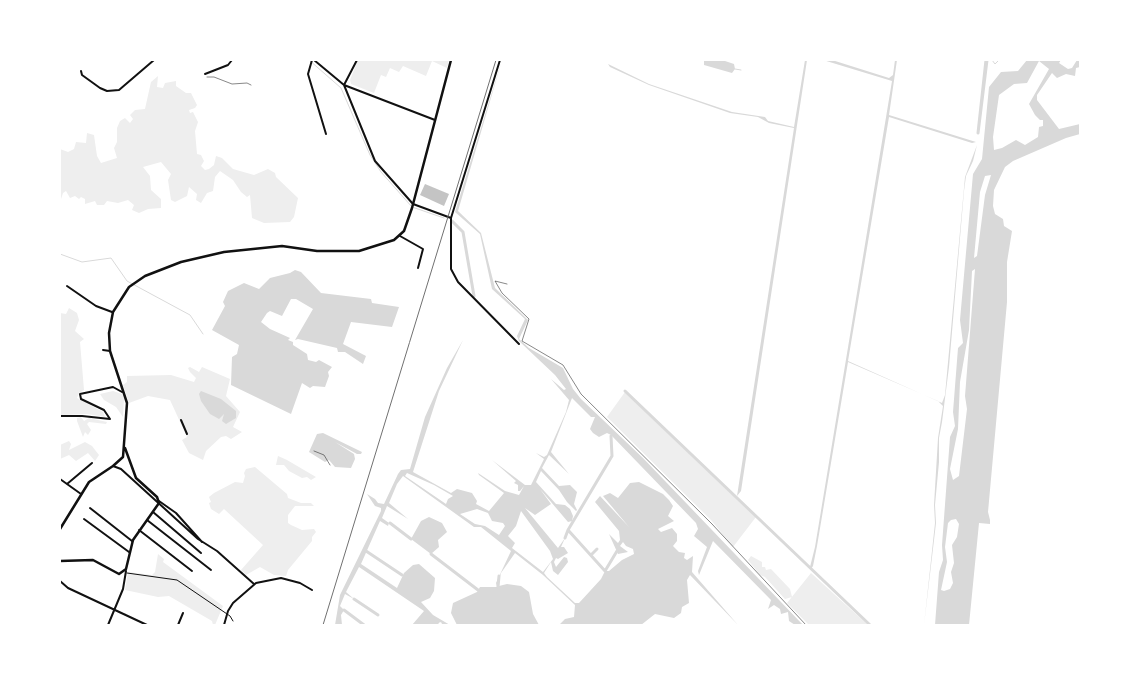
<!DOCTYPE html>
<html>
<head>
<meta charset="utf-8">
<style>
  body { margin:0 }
  #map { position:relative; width:1140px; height:685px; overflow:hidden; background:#fff; font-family:"Roboto Serif",serif }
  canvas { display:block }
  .frame { position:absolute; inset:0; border:61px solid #fff; pointer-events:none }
</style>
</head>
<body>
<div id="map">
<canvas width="1140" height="685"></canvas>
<div class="frame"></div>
</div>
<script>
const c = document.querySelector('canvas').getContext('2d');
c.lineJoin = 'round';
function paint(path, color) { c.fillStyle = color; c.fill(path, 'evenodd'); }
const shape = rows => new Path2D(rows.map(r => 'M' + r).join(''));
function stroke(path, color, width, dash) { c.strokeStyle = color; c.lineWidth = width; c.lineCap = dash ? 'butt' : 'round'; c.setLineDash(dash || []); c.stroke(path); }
const green = shape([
  [358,60,449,60,447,68,432,61,426,76,403,66,399,72,390,68,386,77,381,75,374,93,351,84,350,80],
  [158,76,157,87,163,88,165,83,176,81,176,86,186,93,191,93,197,105,195,108,189,110,190,113,193,112,198,122,195,131,197,154,201,155,204,161,201,166,205,170,209,169,214,165,216,156,222,158,233,169,254,175,268,169,275,173,276,177,298,198,294,217,290,222,264,223,252,218,250,195,247,197,241,192,233,180,220,171,215,177,213,191,207,193,201,203,196,200,197,194,189,187,187,196,175,202,171,200,168,180,171,174,161,162,143,167,150,176,151,190,161,199,161,208,148,209,139,213,132,210,134,205,128,200,118,203,107,201,104,205,97,205,95,201,85,204,85,199,81,197,79,199,75,196,70,198,66,191,63,193,60,202,60,149,68,152,74,149,76,142,86,143,87,133,94,135,97,156,101,163,117,158,114,148,117,142,117,128,120,121,125,118,130,123,133,119,130,115,135,110,145,109,151,82],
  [69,308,77,313,79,320,75,331,84,339,80,342,84,390,79,393,77,398,103,412,105,417,87,414,60,415,60,313,66,314],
  [190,367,199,372,202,367,230,379,226,396,240,412,233,427,242,432,231,439,226,436,221,437,206,451,203,460,189,453,182,440,187,437,170,400,148,396,129,403,123,385,127,382,127,376,171,375,194,382,196,378,190,372,188,368],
  [113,391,122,394,124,399,123,417,116,407,104,400,100,394],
  [625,392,756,517,733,547,711,520,607,417],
  [81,417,84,421,89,418,107,422,106,424,89,422,87,424,91,430,88,435,85,432,83,437,77,421,77,418],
  [69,441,71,444,69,450,85,442,92,446,99,455,95,461,88,453,76,461,69,455,60,459,60,463,60,445],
  [278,456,287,460,316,477,311,480,307,477,302,478,289,471,284,465,276,465],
  [255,467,287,494,288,498,301,503,311,503,314,506,295,506,288,515,288,523,291,525,302,530,314,529,316,532,312,537,312,541,288,570,286,576,274,575,260,567,246,575,241,570,263,545,224,509,219,514,211,509,209,503,211,502,209,497,214,493,235,482,243,483,245,476,244,473,246,469],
  [158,554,164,559,163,562,223,606,215,625,213,625,212,621,169,596,158,597,125,590,128,572,152,575,155,572],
  [751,556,762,562,762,567,765,567,766,570,771,569,790,589,792,597,785,599,765,577,760,575,748,560],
  [811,573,868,625,809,625,787,603]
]);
const water = shape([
  [502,60,458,211,481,233,495,288,528,320,519,339,529,348,563,368,573,389,581,399,643,458,803,625,795,625,789,621,788,612,781,614,780,609,774,605,768,609,771,600,713,541,699,575,698,571,707,547,694,536,698,529,696,523,611,435,607,433,599,437,593,433,590,429,595,417,591,417,572,398,551,452,569,474,549,455,542,468,559,486,570,485,577,492,574,504,577,510,576,511,567,502,559,490,541,471,536,482,556,504,565,505,570,509,573,516,572,521,568,522,540,489,551,504,535,515,525,508,558,548,565,538,561,547,564,547,568,553,558,559,556,558,554,562,556,567,564,557,567,558,568,562,558,575,553,571,551,562,544,573,547,577,575,603,579,603,601,579,605,571,609,571,622,560,634,554,633,549,626,546,623,542,620,546,628,552,618,554,609,534,618,543,620,540,619,531,595,502,600,496,629,527,603,496,610,493,618,498,630,483,639,482,663,494,669,500,673,506,668,516,674,521,658,529,661,532,672,528,677,534,677,541,673,546,679,552,685,553,684,558,687,560,693,556,692,572,738,625,690,575,687,580,689,603,682,607,681,613,674,618,655,614,641,625,559,625,565,619,574,617,575,605,543,575,515,553,501,573,498,584,499,586,507,584,521,586,529,592,533,614,539,625,457,625,451,613,453,603,477,592,480,587,497,587,496,583,511,551,481,527,474,527,403,476,397,484,389,503,408,519,387,506,382,518,389,523,388,526,380,521,361,564,397,588,404,573,413,565,419,564,435,578,434,591,430,598,421,602,433,615,450,625,441,625,442,623,440,622,437,625,412,625,424,611,359,567,346,592,354,599,345,594,340,606,344,610,341,615,342,625,335,625,340,595,381,511,381,508,375,506,367,494,375,499,378,503,384,504,398,474,401,470,410,469,425,417,447,368,463,340,439,391,413,472,451,493,457,489,472,493,477,501,476,504,489,511,504,493,479,475,478,473,505,491,519,495,524,486,520,491,518,491,518,485,514,483,516,481,492,460,525,485,531,485,544,459,536,453,544,457,547,455,566,412,569,400,551,379,564,390,566,389,555,375,519,341,517,336,525,319,492,289,480,234,455,212],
  [407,473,434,485,453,496,448,499,446,504,405,476],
  [477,509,488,513,492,521,503,523,505,526,499,535,485,526,475,524,460,514],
  [521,511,550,551,553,559,543,572,512,548,515,543,508,536,516,526],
  [704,60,722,60,734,64,735,69,732,73,704,65],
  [805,60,807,60,741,491,737,496,794,128,769,123,758,117,730,113,649,85,610,67,608,64,649,84,732,112,765,117,768,121,794,127],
  [823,60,832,60,889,78,893,75,895,60,897,60,889,115,976,142,972,143,889,117,848,361,942,403,945,395,965,177,977,145,973,161,966,176,964,191,949,367,942,422,939,438,939,462,935,505,936,523,924,625,935,523,934,505,938,438,943,406,938,401,848,362,817,546,813,566,811,569,810,567,815,547,892,81],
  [1027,60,1061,60,1059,63,1068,69,1072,68,1077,60,1080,60,1080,67,1076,68,1075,76,1066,74,1057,78,1052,73,1037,95,1037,100,1059,129,1080,124,1080,134,1066,138,1013,161,1005,167,994,190,993,206,995,214,1003,219,1004,226,1012,231,1007,262,1007,302,988,512,990,520,990,524,979,523,969,625,935,625,939,572,943,560,942,545,950,437,955,426,953,412,958,348,963,343,960,320,973,174,982,159,989,87,1001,72,1018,71],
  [1039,61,1049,69,1029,104,1035,115,1040,120,1043,120,1043,126,1039,127,1038,137,1025,145,1016,140,1002,148,994,150,993,137,999,95,1014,84,1027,83],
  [991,175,985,195,977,256,974,258,980,192,985,176],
  [975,269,965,396,967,409,959,476,953,480,950,469,958,429,960,382,969,330,972,271],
  [956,519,959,524,957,537,952,545,954,563,951,572,953,583,950,589,944,591,941,590,947,562,945,547,948,523,951,520],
  [295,270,301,272,321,293,371,299,372,303,399,307,392,327,351,322,343,344,366,356,363,364,345,352,338,352,337,348,298,339,295,340,313,309,296,299,291,299,282,316,270,311,267,313,261,322,270,329,290,338,288,340,293,342,293,345,307,354,308,360,316,362,319,360,332,367,328,372,329,376,325,387,313,386,310,388,302,383,291,414,231,385,232,357,237,354,239,345,212,330,225,306,223,302,228,291,244,283,259,289,270,278,290,273],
  [201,391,221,399,236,411,236,418,226,424,222,421,224,414,219,419,210,414,201,401,199,394],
  [323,433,362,452,361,454,357,454,335,442,354,454,355,459,351,468,335,467,329,460,325,462,309,452,317,434],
  [429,517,442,523,447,532,438,540,439,547,431,554,411,539,421,521]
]);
const stream = shape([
  [309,60,341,88,370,155,381,172,412,207,444,218],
  [992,60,995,64,999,60],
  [735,69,741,70],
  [60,254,82,262,111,258,127,281,190,315,203,334]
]);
const canal = shape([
  [986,60,978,133,987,60],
  [452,221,463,232,474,296],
  [625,391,870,625],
  [611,436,612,456,568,530,605,571,617,551],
  [390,523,411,539],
  [565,538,568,530],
  [366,551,402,575],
  [431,554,478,590],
  [591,555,597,549],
  [498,587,499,576],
  [354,599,378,615],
  [344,610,364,625]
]);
const building = shape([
  [425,184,449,194,444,206,420,195]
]);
const path = shape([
  [207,77,214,77,232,84,247,83,251,85],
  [507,284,495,281,502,293,529,319,522,341,563,365,581,394,712,524,806,625],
  [314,451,324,455,330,465]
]);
const pedestrian = shape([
  [127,573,177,580,230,616,233,621]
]);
const minor = shape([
  [312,60,308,74,326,134],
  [314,60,344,85,435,120],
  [357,60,344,85,375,161,413,204,451,218],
  [500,60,451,218,451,269,458,282,519,344],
  [81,71,82,75,100,88,107,91,119,90,154,60],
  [205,74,228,65,232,60],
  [400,236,423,249,418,268],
  [67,286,96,306,112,312],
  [103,350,110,351],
  [60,416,82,416,110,419,104,410,81,399,80,394,113,387,122,392],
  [181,420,187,434],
  [113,466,121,469,198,539,217,551,254,584],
  [60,479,81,494],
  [67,484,92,463],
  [159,501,176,513,202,542],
  [90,508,132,541],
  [153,512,201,553],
  [84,519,129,552],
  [147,520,211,570],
  [139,530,192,571],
  [60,581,68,588,147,625],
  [108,625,123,589,126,571],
  [178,625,183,613],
  [224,625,228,611,233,603,256,583,281,578,300,583,312,590]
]);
const primary = shape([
  [60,529,89,482,113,466,123,457,127,403,110,351,109,333,113,312,129,287,145,276,181,262,224,252,282,246,317,251,359,251,394,240,404,231,412,208,451,60],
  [60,561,93,560,119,574,126,569,133,540,159,503,157,497,136,478,125,448]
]);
const rail = shape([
  [323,625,496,60]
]);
paint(green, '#eee');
paint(water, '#d9d9d9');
stroke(stream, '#d9d9d9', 1);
stroke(canal, '#d9d9d9', 3);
paint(building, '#c4c4c4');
stroke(path, '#111', 0.5);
stroke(pedestrian, '#111', 1);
stroke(minor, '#111', 2);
stroke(primary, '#111', 2.5);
stroke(rail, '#707070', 1);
</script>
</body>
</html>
